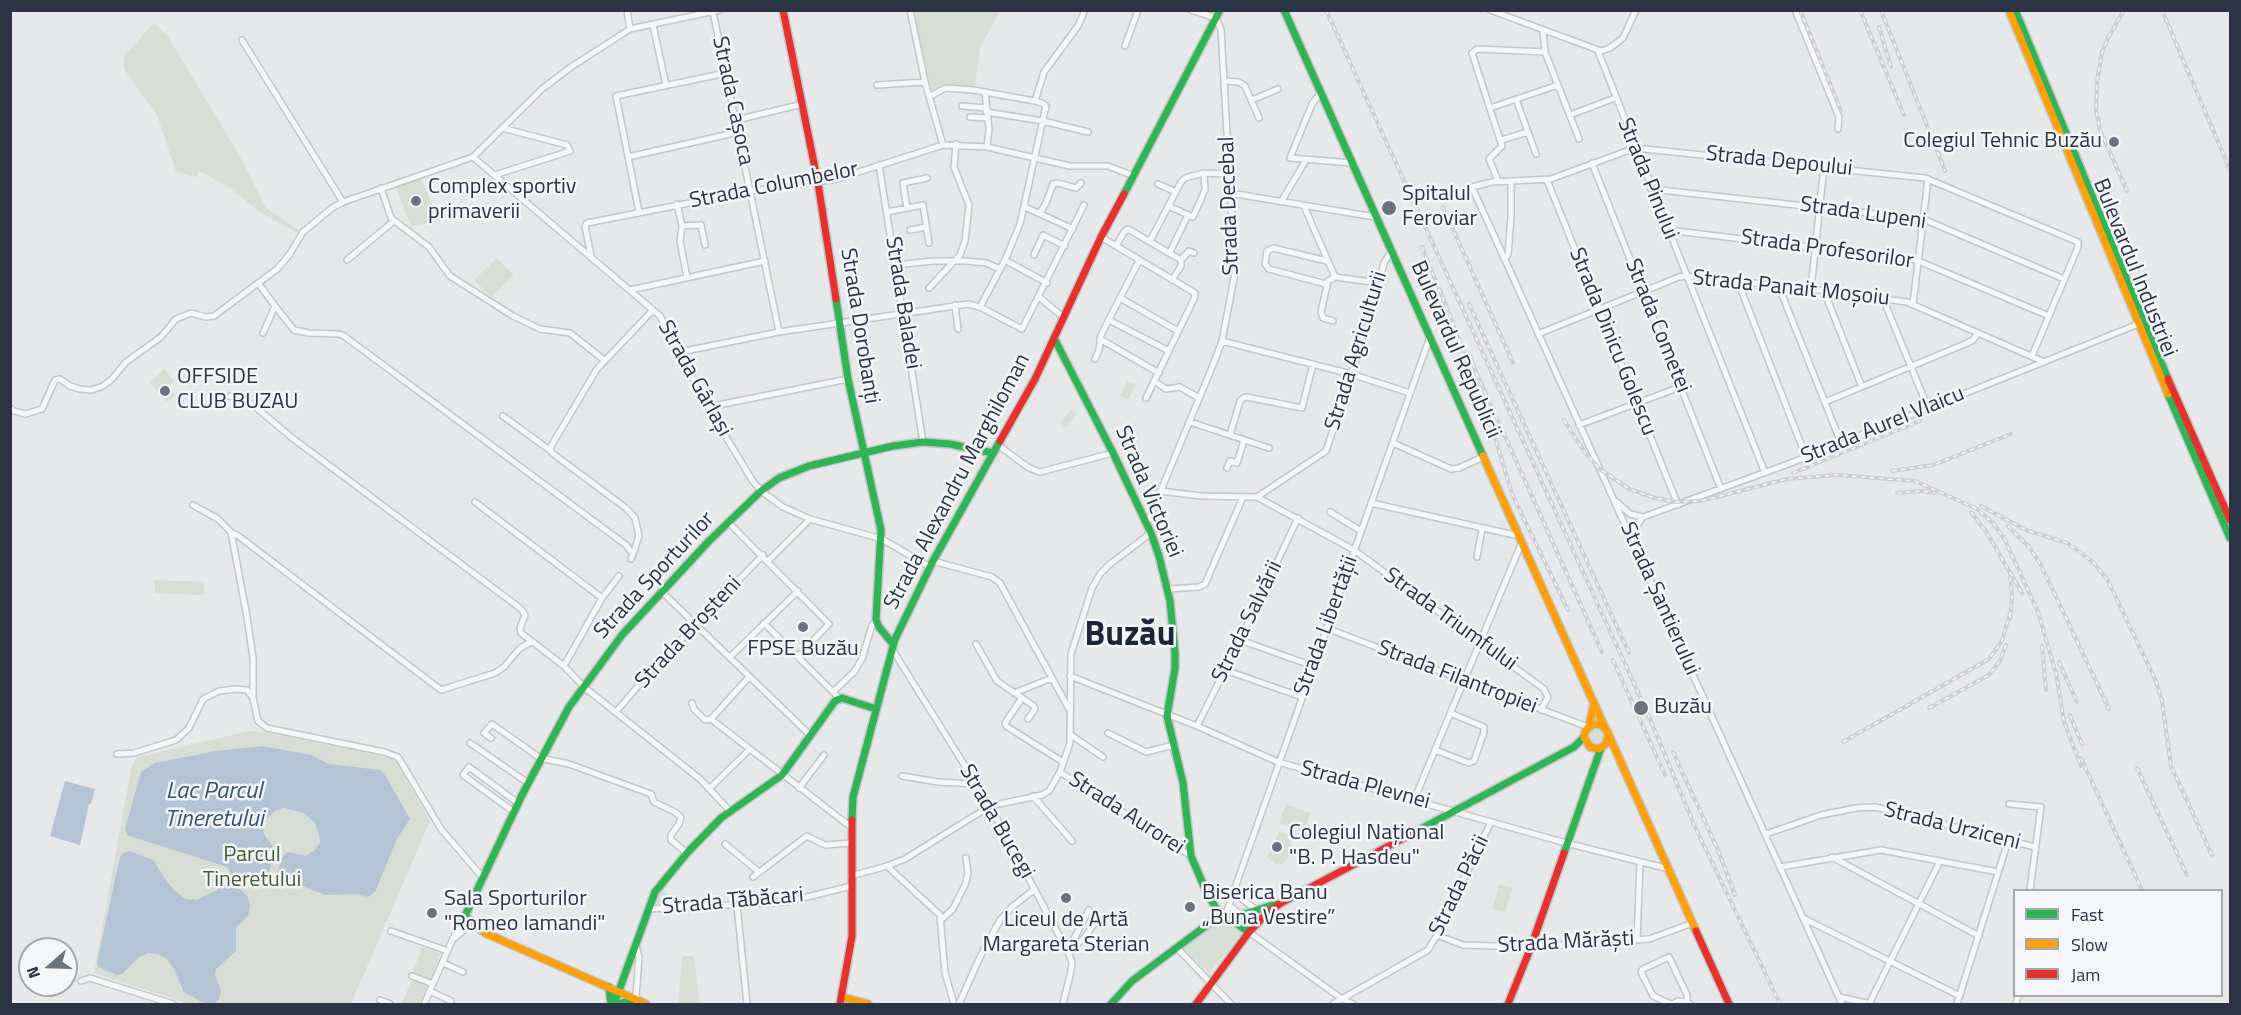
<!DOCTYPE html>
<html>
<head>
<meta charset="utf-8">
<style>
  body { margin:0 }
  #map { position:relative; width:2241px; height:1015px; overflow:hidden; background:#e6e8ea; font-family:"Titillium Web",sans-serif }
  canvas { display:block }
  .frame { position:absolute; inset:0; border:12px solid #2b3445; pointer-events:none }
  .legend { position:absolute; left:2013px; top:889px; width:210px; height:108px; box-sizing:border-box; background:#f4f6f9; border:2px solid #a4a8b1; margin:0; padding:8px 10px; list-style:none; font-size:18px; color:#2b3445 }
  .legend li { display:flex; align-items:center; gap:12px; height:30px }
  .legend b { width:30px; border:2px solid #a4a8b1 }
  .north { position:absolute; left:18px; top:937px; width:60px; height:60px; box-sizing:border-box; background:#f4f6f9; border:2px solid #a4a8b1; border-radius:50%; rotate:250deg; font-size:16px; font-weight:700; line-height:24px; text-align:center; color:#2b3445 }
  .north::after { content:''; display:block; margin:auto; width:21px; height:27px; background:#6c737f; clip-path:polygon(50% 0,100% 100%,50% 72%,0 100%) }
</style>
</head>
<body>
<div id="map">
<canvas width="2241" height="1015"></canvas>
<div class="frame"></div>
<ul class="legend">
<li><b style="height:8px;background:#30b455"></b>Fast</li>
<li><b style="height:8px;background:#ff9f0a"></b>Slow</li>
<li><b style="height:8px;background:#e5322d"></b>Jam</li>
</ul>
<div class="north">N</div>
</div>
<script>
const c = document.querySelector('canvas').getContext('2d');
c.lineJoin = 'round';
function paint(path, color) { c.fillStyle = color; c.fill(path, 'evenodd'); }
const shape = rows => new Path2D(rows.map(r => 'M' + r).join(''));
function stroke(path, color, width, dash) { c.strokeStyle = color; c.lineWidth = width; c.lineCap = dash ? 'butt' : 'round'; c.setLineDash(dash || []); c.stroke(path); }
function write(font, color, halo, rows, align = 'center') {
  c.font = font + ' "Titillium Web",sans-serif'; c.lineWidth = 5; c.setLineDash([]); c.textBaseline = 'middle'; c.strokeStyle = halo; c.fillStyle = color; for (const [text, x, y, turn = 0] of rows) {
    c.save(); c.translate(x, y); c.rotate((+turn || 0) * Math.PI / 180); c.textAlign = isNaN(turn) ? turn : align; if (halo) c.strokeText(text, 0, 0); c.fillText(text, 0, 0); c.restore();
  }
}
const green = shape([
  [914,11,1000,11,980,47,975,87,966,89,945,87,931,90],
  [154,23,167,35,238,153,266,208,299,230,296,232,260,212,231,189,199,170,197,177,176,172,157,115,124,69,124,56],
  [420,176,439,221,411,226,395,186],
  [497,258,514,275,491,297,474,280],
  [164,369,174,381,168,387,175,395,167,402,150,382],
  [1127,381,1136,385,1128,400,1120,396],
  [1071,409,1077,414,1066,428,1060,423],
  [155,580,204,582,204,595,155,593],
  '1587 736a9 9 0 1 1 18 0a9 9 0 1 1-18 0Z',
  [249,731,266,732,395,759,430,821,351,1004,189,1004,94,973,132,764,138,757],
  [1286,804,1310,813,1304,831,1279,823],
  [1279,832,1286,834,1295,850,1282,864,1276,864,1267,857],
  [1500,884,1513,888,1505,913,1492,909],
  [662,888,680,905,657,904,656,898],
  [1220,921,1225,921,1241,931,1241,934,1209,974,1183,948],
  [422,947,440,954,431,979,413,972],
  [684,956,691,956,694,958,700,1004,678,1004,682,959],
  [412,979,427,986,419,1004,402,1003]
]);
const water = shape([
  [263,746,311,755,329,764,380,770,385,775,410,819,397,839,375,892,368,897,357,894,325,895,297,884,277,883,275,878,283,856,288,852,306,856,315,850,320,843,319,833,314,822,304,813,284,808,275,811,266,819,263,829,265,836,276,851,267,877,263,879,255,878,238,873,233,877,233,884,247,895,250,905,248,916,236,928,236,951,216,969,215,975,221,991,219,999,215,1003,207,1004,201,1002,184,992,174,969,167,959,158,954,148,953,139,957,122,974,117,975,98,967,97,963,120,857,123,853,129,851,153,860,167,882,177,893,186,899,197,900,215,891,225,884,230,872,228,868,224,866,127,835,125,829,141,772,155,763,216,751],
  [65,781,95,789,91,804,89,804,80,845,50,836]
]);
const street = shape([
  [627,10,630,29],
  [910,10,925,82,943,145],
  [1490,10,1601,51,1610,48,1623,38,1636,10],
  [1795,10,1839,117,1838,129],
  [713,12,779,332],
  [653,25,666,85],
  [1543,31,1545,52,1579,139],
  [242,40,343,202],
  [1125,46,1138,10],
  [1598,51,1765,473],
  [1225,81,1239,82,1245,86,1259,118],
  [877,85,925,82],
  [985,92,989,129,987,147],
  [1320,93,1312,104,1290,158,1352,163],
  [929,97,945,88,973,90,1035,101,1042,103,1046,106,1020,224,1005,260,980,307],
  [1516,99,1536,154],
  [1252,100,1278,89],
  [1035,101,1044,72,1078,26,1085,10],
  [962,106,986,108],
  [1490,108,1558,85],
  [986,112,1043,121,1088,132],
  [1570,115,1615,98],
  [970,117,987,118],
  [736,120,803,104],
  [1501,140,1528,132],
  [473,157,660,316,708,407,752,480,761,491,783,507,810,519,882,539,930,567],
  [628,157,739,132],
  [1592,163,1721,489],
  [879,165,923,442],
  [495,175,570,151,567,145,502,128],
  [1547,180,1678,505],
  [1498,181,1489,159,1502,146,1472,53,1477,49,1545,52],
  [1158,184,1176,192],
  [381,188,391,218,429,247,450,276,513,316,540,329,570,333,604,360],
  [1651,189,1923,219,2064,279],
  [1230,193,1375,217],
  [1281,202,1306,160],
  [677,204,682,226,680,241,687,278],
  [1168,206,1193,217,1205,190,1204,173],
  [1304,206,1335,277],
  [1025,207,1073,229],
  [907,208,903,183,927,178],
  [639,212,616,96,726,73],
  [887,212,923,205,929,243],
  [1040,213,1046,203,1053,184,1058,183,1076,188,1081,183],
  [682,226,701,225,705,245],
  [910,230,926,227],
  [1668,230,1916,260,2049,316],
  [1101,237,1195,293,1194,299,1146,398],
  [1150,241,1181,182,1185,178,1204,173,1229,174],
  [1116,246,1124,232,1128,229,1181,260],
  [1170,252,1188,215],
  [1034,255,1043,235,1065,246],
  [591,256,585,226,587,223,751,191,837,179,943,145,987,147,1070,166,1108,166,1134,176],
  [1504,259,1508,255,1511,217,1511,181],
  [347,260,394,221],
  [1005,260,1047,283],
  [896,265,933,261,966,261,986,263,1000,269],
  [1172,280,1181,266,1181,260,1189,251,1194,253],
  [1738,282,1806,457],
  [258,283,275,306,263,333],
  [1326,284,1269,269,1265,264,1267,251,1273,248,1327,261],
  [1779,287,1841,443],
  [929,288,960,255,965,241,969,205,954,167,956,144],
  [1811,289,1824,166],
  [630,290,765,261],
  [1824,291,1862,387],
  [1039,297,1063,317],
  [1120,298,1178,331],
  [1886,299,1886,306,1928,408],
  [1913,304,1928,179],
  [955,305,958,329],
  [275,306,294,330,309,333,339,334,344,336,626,545,633,554,631,559],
  [1109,320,1169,351],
  [1333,321,1323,318,1321,312,1328,281,1335,277,1379,283],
  [1538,334,1679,277,1686,276,1811,289,1907,302,2042,361],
  [1100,339,1159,373],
  [1222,341,1351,374,1410,393],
  [680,352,779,332,968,304,980,307,1022,329,1084,205],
  [1095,359,1099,350,1101,335,1139,261],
  [1154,381,1166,389,1180,387,1199,398],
  [230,396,252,404,291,437,520,608,525,615,520,628,521,633,564,666,584,687,700,779,730,811],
  [1825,402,1965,344,1973,340,1978,333],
  [708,407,848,379],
  [10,408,14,411,25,414,42,409,55,380,60,379,70,386,80,389,92,390,103,386,112,379,126,362,161,337,176,319,191,313,206,317,214,316,277,269,289,255,303,232,332,208,343,202,473,157,542,89,571,67,630,29,720,10],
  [503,416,551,451],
  [1190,422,1269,448],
  [1579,425,1680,387],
  [1230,435,1240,401,1243,398,1247,397,1302,408,1313,364],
  [1393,443,1451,469,1459,468,1483,457],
  [998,445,1029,468,1040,472,1113,453],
  [1227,468,1230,461,1237,463,1244,440],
  [1160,491,1201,496,1257,497,1326,451,1369,321,1384,263,1391,252],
  [1257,497,1354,550,1544,689,1548,697,1541,710],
  [475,502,602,598],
  [1617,502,1630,514,1643,517],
  [1371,503,1519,536],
  [193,505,218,519,231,532,237,535,441,690,495,673,504,667,520,648,531,642],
  [1330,512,1361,531],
  [728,522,829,624,798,656],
  [1147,524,1213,365,1222,341,1235,273,1221,29,1216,18,1191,10],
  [231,532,247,617,253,658,253,696],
  [1632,540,1635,528,1643,517,1791,463,2141,323],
  [633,554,639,536,635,518,626,508,552,453,550,448,597,369,653,310],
  [1477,557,1482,529],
  [768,561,810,519],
  [933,561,992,577,1000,583,1069,709],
  [1168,589,1199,587,1205,584,1243,497],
  [661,591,811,736],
  [764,623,839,698],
  [1326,628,1588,727],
  [1240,640,1313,666],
  [976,644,997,681,1034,706,1035,709,1028,719],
  [892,649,990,806,1068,952,1072,962,1071,971,1063,1004],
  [730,657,798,591],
  [564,666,602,598,619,576],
  [1225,670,1302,697],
  [1070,676,1197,726,1278,762,1566,843,1669,869],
  [834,691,854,672,862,659,872,625,876,620],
  [1014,693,1052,678],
  [1022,698,1005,723,1006,726,1063,762],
  [692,703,694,709,705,720,711,719,851,827],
  [616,712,648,674,763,555],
  [711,719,749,677],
  [1197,726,1240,640,1298,518],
  [1108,733,1146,752,1174,745],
  [1071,735,1103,757],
  [491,738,484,733,492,724,540,758,569,764,651,794,654,802,675,812,681,817,679,824,671,835,671,840,687,853],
  [470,743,528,783],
  [1435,750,1469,763,1474,761,1484,732,1484,727,1450,713],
  [117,754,134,753,176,740,189,728,203,699,219,691,235,689,247,690,253,698,258,721,267,728,384,752,398,757,441,829,483,878],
  [1060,772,1191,856],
  [902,776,938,782,976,784],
  [710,788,749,750],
  [799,788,824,755],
  [1033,796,1072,841],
  [1414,800,1522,542],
  [2009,804,2041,807,2030,890],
  [514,812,463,775,469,767,518,803],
  [1766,834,1821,815,1856,808,1875,807,2035,847],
  [725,844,759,872],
  [1832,857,1979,936],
  [887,866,940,915,945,973,954,1004],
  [1780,867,1881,850,1998,872],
  [851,876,887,866,905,859,990,806,1042,795,1049,791,1060,772,1070,743,1071,654,1092,588,1100,574,1110,564,1151,533],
  [753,877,807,836,825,845,851,843],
  [1233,892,1256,910],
  [737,905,747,1004],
  [1229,905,1241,915],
  [649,909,787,902,851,886],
  [1225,916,1430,337],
  [1803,918,1960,996],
  [942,919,953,909,965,885,968,873,966,858],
  [391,931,448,951],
  [1249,932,1342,999,1353,1004],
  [1437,935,1463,945,1531,947,1649,939,1693,923],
  [455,938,466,928],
  [1637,940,1640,863],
  [1066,947,1075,937,1089,910],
  [1177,948,1231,1004],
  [1068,952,1084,938,1097,920],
  [443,963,463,972],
  [412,976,433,984],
  [81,981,90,978,173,1004],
  [430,991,451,1001],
  [636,996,639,957,636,945],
  [1839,997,1871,1004],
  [380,1000,390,1004],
  [424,1004,455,934,462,924],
  [959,1004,980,957,1000,920,1012,907,1035,889],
  [1333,1004,1428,950,1437,935,1491,822],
  [1671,1004,1653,996,1641,972,1643,969,1669,957,1687,995,1687,1002,1690,1004],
  [1673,1004,1678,1001,1687,1002],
  [1842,1004,1472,187,1492,182,1551,179,1635,148,1925,178,2078,242,2078,247,2032,356],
  [1869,1004,1940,861],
  [1957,1004,2008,841],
  [2016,1004,2018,996]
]);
const fast = shape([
  [1284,10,1483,456],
  [2015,10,2168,379],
  [1124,194,1220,10],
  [836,299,848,379,881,530,876,620,879,627,893,644],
  [1054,338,1113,453,1151,533,1159,556,1170,601,1175,653,1175,668,1167,716,1183,783,1191,856,1206,891,1217,910,1249,932],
  [2168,394,2230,538],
  [852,820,853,797,895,639,933,561,1000,441],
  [1417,831,1574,747,1584,737],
  [1564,853,1601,748],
  '462.5 923a4.5 4.5 0 1 1 9 0a4.5 4.5 0 1 1-9 0Z',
  [463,920,522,795,569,707,622,635,709,541,761,491,779,478,809,466,893,446,923,442,950,444,993,453],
  [609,987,611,1004],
  [614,1004,655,892,687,853,721,818,782,775,835,701,842,698,876,709],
  [618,1004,635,999],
  [1111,1004,1132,981,1215,919,1241,915,1276,904]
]);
const slow = shape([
  [2009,10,2168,394],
  [1483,456,1605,728],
  [1589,726,1594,704],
  [1608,735,1606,744,1599,749,1590,747,1584,737,1586,730,1593,724,1602,725,1607,731,1696,931],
  [472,922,485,933,646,1004],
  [842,997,868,1004]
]);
const jam = shape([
  [783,10,818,183,836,299],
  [2168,379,2230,520],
  [1000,441,1035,379,1101,237,1124,194],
  [1696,931,1729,1004],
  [840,1004,852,936,852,820],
  [1196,1004,1249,932,1265,915,1281,903,1417,831],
  [1508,1004,1531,947,1564,853]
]);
const rail = shape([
  [1326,10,1647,712,1695,827,1780,1004],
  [1800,10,1841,111],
  [1860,10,1904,115],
  [1881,10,1945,171],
  [2124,10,2107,40,2102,53,2097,81,2096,110,2100,130,2127,191],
  [2162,10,2230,170],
  [1879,27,1891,67],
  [1443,207,1513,363],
  [1422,247,1469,363],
  [1469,304,1629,653],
  [1470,355,1479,381],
  [1477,374,1602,652],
  [1564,420,1586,454,1600,469,1629,489,1655,498,1676,502,1701,501,1787,479,1837,475,1915,481,1977,509,1993,523,2005,540,2038,612,2056,673,2064,722,2081,766],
  [1491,424,1512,494,1568,610],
  [1892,471,1933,465,2011,434],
  [1793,473,1920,421],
  [1897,493,1922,491,1935,493],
  [1981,506,2026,530,2067,543,2093,562,2107,579,2156,681,2162,701,2171,766,2212,855],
  [1971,512,1985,530,2022,593],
  [2008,526,2029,547,2041,565,2109,709],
  [2010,577,2012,596,2010,619],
  [2042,646,2046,690],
  [1613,660,1665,775],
  [2059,662,2077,702],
  [1929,708,1989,675,2000,661,2006,645],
  [2070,715,2082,744],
  [1843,742,1989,659,2002,641,2011,610],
  [1673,752,1718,850,1735,895],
  [2081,758,2142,890],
  [2137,768,2187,875]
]);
const markers = [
  [2114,142,6,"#6c737f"],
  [416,201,6,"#6c737f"],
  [1389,208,8,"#6c737f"],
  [165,391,6,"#6c737f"],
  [803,627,6,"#6c737f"],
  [1641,708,8,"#6c737f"],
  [1277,847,6,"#6c737f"],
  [1066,898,6,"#6c737f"],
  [1190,907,6,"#6c737f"],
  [432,913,6,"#6c737f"]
];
const streetNames = [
  ["Strada Cașoca",732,101,78],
  ["Strada Depoului",1779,162,6],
  ["Strada Pinului",1647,179,68],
  ["Strada Columbelor",774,186,-11],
  ["Strada Decebal",1230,206,-92],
  ["Strada Lupeni",1863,214,8],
  ["Strada Profesorilor",1827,250,8],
  ["Bulevardul Industriei",2134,268,68],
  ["Strada Panait Moșoiu",1791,289,6],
  ["Strada Baladei",902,303,81],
  ["Strada Dorobanți",859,326,81],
  ["Strada Cometei",1657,326,68],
  ["Strada Dinicu Golescu",1612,342,68],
  ["Bulevardul Republicii",1455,350,66],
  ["Strada Agriculturii",1357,351,-73],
  ["Strada Gârlași",694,379,61],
  ["Strada Aurel Vlaicu",1883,426,-22],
  ["Strada Alexandru Marghiloman",958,482,-62],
  ["Strada Victoriei",1148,492,67],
  ["Strada Sporturilor",655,576,-47],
  ["Strada Șantierului",1659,599,66],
  ["Strada Triumfului",1450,620,36],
  ["Strada Salvării",1248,622,-64],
  ["Strada Libertății",1327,626,-70],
  ["Strada Broșteni",689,633,-47],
  ["Strada Filantropiei",1457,678,21],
  ["Strada Plevnei",1365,786,15],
  ["Strada Aurorei",1126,814,33],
  ["Strada Bucegi",996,822,60],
  ["Strada Urziceni",1952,827,14],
  ["Strada Păcii",1460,886,-64],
  ["Strada Tăbăcari",733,902,-5],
  ["Strada Mărăști",1566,943,-3]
];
const poiNames = [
  ["Colegiul Tehnic Buzău",2102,142,"right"],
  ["Complex sportiv",428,188],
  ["primaverii",428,213],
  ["Spitalul",1402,195],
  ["Feroviar",1402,220],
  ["OFFSIDE",177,378],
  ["CLUB BUZAU",177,403],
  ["FPSE Buzău",803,650,"center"],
  ["Buzău",1654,708],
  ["Colegiul Național",1289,834],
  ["\"B. P. Hasdeu\"",1289,859],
  ["Biserica Banu",1202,894],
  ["„Buna Vestire”",1202,919],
  ["Sala Sporturilor",444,900],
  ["\"Romeo Iamandi\"",444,925],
  ["Liceul de Artă",1066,921,"center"],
  ["Margareta Sterian",1066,946,"center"]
];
const parkNames = [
  ["Parcul",252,856],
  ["Tineretului",252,881]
];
const waterNames = [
  ["Lac Parcul",214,792],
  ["Tineretului",214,820]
];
const townNames = [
  ["Buzău",1130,637]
];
paint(green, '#d6ded6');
paint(water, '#b4c4d5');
stroke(street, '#c4c6c8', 8);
stroke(fast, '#c4c6c8', 10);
stroke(slow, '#c4c6c8', 10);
stroke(jam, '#c4c6c8', 10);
stroke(street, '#f5f6f7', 5);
stroke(fast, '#30b455', 7);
stroke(slow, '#ff9f0a', 7);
stroke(jam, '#e5322d', 7);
stroke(rail, '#cecfd2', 4);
stroke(rail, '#f4f6f9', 1.5, [4.5]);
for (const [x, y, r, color] of markers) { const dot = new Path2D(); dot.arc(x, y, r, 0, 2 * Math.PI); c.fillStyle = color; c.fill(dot); stroke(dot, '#f4f6f9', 2); }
write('22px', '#2b3445', '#f4f6f9', streetNames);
write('22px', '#2b3445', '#f4f6f9', poiNames, 'left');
write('22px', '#3f6138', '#f4f6f9', parkNames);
write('italic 24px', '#34527a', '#f4f6f9', waterNames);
write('bold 34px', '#1d2536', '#f4f6f9', townNames);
</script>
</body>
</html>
